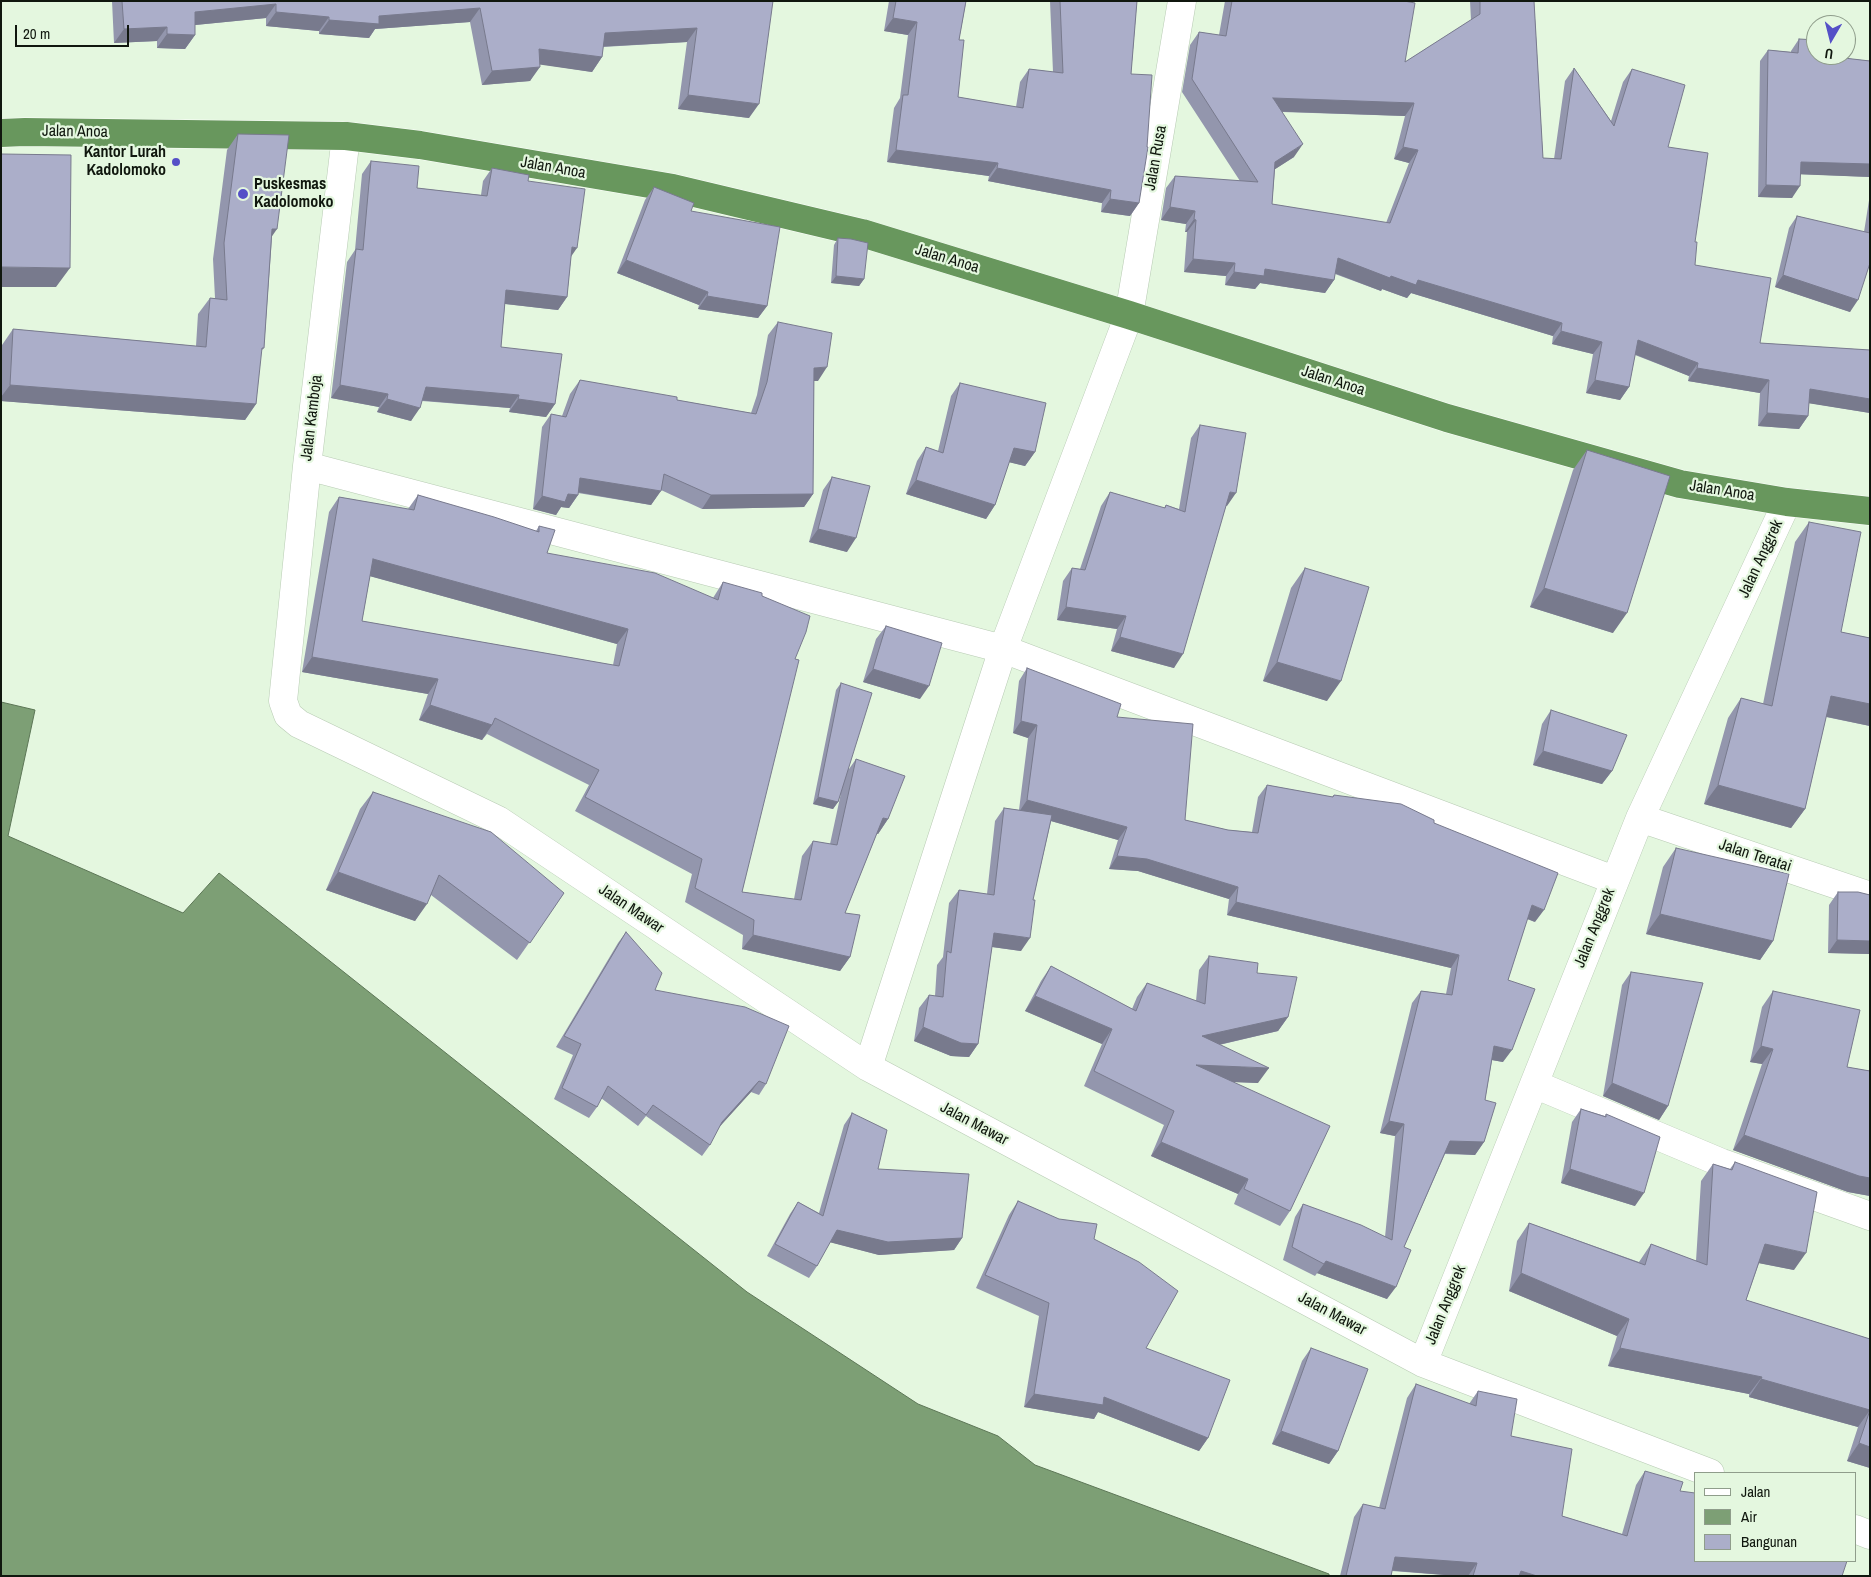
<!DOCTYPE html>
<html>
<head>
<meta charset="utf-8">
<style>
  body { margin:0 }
  #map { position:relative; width:1871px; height:1577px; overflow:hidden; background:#e4f7df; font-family:"Archivo Narrow",sans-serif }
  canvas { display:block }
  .frame { position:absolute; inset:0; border:2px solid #10170e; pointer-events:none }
  .legend { position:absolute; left:1694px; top:1472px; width:162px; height:90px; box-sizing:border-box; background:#e4f7df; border:1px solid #8f9d8b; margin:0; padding:6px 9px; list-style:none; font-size:15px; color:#10170e }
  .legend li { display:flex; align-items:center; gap:10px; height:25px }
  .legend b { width:25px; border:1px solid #8f9d8b }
  .north { position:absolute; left:1806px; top:15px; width:50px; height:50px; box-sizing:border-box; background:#e4f7df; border:1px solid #8f9d8b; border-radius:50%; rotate:188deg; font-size:14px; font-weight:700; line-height:20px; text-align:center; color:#10170e }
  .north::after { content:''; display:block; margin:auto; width:18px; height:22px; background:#5550c7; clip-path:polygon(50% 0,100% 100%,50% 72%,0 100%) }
  .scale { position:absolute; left:15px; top:25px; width:114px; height:22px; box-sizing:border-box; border:2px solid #10170e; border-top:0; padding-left:6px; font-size:15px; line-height:18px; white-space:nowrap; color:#10170e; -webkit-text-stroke:4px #e4f7df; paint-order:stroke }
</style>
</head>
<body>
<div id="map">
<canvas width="1871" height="1577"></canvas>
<div class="frame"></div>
<ul class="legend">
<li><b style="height:6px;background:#fff"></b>Jalan</li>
<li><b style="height:14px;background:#7d9f75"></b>Air</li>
<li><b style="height:14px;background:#abaec9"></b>Bangunan</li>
</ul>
<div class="north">U</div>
<div class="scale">20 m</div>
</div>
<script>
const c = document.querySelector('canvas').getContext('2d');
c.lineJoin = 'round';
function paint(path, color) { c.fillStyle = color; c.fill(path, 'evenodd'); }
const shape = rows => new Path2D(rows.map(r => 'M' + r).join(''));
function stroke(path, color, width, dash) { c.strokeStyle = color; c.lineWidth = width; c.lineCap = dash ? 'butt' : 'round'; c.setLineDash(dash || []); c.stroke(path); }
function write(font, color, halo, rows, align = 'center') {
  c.font = font + ' "Archivo Narrow",sans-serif'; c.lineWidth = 4.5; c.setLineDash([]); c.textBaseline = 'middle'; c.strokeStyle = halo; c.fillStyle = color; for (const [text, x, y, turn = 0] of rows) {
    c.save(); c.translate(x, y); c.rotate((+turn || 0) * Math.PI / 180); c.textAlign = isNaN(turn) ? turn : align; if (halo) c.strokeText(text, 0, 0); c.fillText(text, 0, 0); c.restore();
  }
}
const water = shape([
  [1,702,35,710,8,836,183,913,219,873,747,1292,918,1404,998,1436,1035,1465,1329,1574,1329,1576,1,1576,1,702]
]);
const minor = shape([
  [346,136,307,466,283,701,288,715,299,724,498,820,868,1067,1423,1363,1710,1473],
  [307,466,1003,649,1614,880],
  [1640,818,1870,896],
  [868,1067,1003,649,1129,315,1182,1],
  [1534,1084,1722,1163,1870,1216],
  [1423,1363,1640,818,1787,502],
  [1855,1529,1870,1535]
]);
const highway = shape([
  [1,133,25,132,346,136,420,145,673,188,862,233,1129,315,1447,418,1680,484,1787,502,1870,511]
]);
const wall = shape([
  [112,1,773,1,749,118,678,109,687,42,603,47,602,57,592,72,540,64,530,81,482,85,470,22,375,29,369,38,319,34,319,31,266,26,266,18,195,25,195,35,185,49,157,48,157,41,114,43],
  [889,1,969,1,966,2,959,40,958,97,1016,107,1020,82,1029,69,1053,72,1050,1,1137,1,1131,74,1139,203,1130,216,1101,212,1102,203,988,181,989,176,887,162,894,108,900,98,908,35,884,31],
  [1225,1,1404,1,1405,62,1471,20,1470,1,1534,1,1543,158,1554,159,1565,81,1574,68,1611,121,1623,82,1632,69,1668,147,1695,242,1695,265,1760,343,1870,350,1870,413,1809,403,1808,416,1799,429,1758,426,1760,393,1688,381,1689,376,1635,355,1629,387,1620,400,1586,393,1593,354,1552,344,1553,336,1411,293,1407,298,1382,289,1381,291,1335,274,1334,280,1325,293,1260,283,1255,289,1225,285,1226,276,1184,272,1187,232,1185,232,1186,224,1161,220,1166,188,1175,176,1240,181,1182,92,1190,45,1199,32,1219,35],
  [1282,112,1405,116,1394,159,1409,163,1386,223,1272,204,1275,169,1294,157],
  [1799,39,1844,58,1870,61,1870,177,1800,174,1792,198,1758,197,1760,61,1768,50,1791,52,1791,51],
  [238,134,272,237,264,348,261,351,256,404,245,420,1,401,2,345,13,329,196,346,198,314,210,298,215,298,213,259,227,150],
  [371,161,417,188,481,195,483,181,492,168,528,181,571,257,567,297,558,310,505,304,501,347,555,404,546,417,509,412,510,408,422,401,411,421,377,412,379,407,331,398,347,262,355,250,362,174],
  [654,187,691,211,767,306,758,318,698,309,699,305,617,273,645,200],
  [1870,194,1870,263,1850,312,1775,287,1789,228,1797,216,1864,232],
  [838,238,864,279,859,286,831,283,834,245],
  [778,322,818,381,814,381,813,494,804,507,702,509,661,490,651,505,578,493,578,495,569,508,561,507,556,515,533,509,542,427,551,414,562,416,570,394,580,380,677,400,751,413,757,395,768,335],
  [960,383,1035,452,1025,466,1009,462,995,505,986,519,906,494,917,461,926,447,938,451,951,396],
  [1200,425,1227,506,1226,506,1174,668,1111,651,1117,629,1057,620,1063,581,1072,568,1080,569,1101,506,1110,492,1164,508,1166,505,1179,509,1191,438],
  [1587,450,1613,633,1530,607,1573,470],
  [832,477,847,552,809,542,823,490],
  [418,495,536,531,539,526,547,553,713,598,723,582,762,596,795,659,742,892,794,899,802,856,813,841,830,844,841,793,838,802,833,809,813,804,836,690,841,683,849,769,856,759,888,819,878,834,877,833,845,913,850,957,840,971,742,949,743,935,685,902,692,874,575,811,589,785,487,734,482,740,419,720,428,694,302,672,329,512,339,497,408,509],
  [370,576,617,644,613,665,362,621],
  [1809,522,1841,632,1870,638,1870,726,1826,717,1805,809,1791,828,1704,804,1728,718,1741,698,1763,704,1795,542],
  [1305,568,1327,701,1263,681,1291,588],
  [886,626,920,699,863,682,876,639],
  [1027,668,1117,717,1185,820,1228,830,1252,832,1258,797,1267,785,1332,797,1334,795,1434,823,1535,922,1527,919,1508,980,1503,1062,1492,1060,1485,1100,1484,1142,1475,1155,1445,1154,1404,1247,1387,1299,1317,1273,1315,1276,1283,1260,1295,1217,1303,1204,1385,1237,1395,1136,1380,1133,1412,1003,1421,991,1446,994,1451,968,1227,915,1229,899,1138,871,1109,869,1118,840,1051,821,1021,951,992,947,978,1044,969,1057,951,1056,914,1041,919,1008,929,995,935,996,937,965,943,957,949,903,959,890,987,894,995,821,1004,808,1019,810,1028,738,1013,733,1019,681],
  [1551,710,1612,771,1602,784,1533,765,1542,724],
  [373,792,564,893,517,960,431,895,415,921,326,890,360,809],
  [1676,848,1773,941,1760,960,1646,934,1663,867],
  [1838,892,1870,895,1869,954,1828,953,1829,905],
  [626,932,655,990,766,1084,759,1095,751,1092,719,1127,710,1145,702,1156,646,1116,638,1126,601,1098,597,1107,589,1118,554,1099,573,1055,556,1047,618,943],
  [1209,956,1257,973,1288,1017,1278,1031,1219,1045,1258,1083,1232,1082,1290,1211,1280,1226,1234,1204,1238,1194,1151,1156,1164,1125,1084,1086,1102,1044,1025,1011,1041,981,1051,966,1132,1009,1137,997,1147,983,1196,1001,1199,970],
  [1631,972,1668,1106,1659,1120,1603,1096,1622,985],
  [1773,991,1847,1067,1870,1071,1870,1196,1848,1192,1733,1150,1762,1064,1750,1062,1762,1007],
  [1581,1109,1605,1116,1606,1114,1635,1206,1561,1183,1572,1122],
  [852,1113,878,1169,962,1238,954,1250,879,1255,830,1242,817,1266,809,1278,767,1256,790,1214,798,1202,819,1213,844,1125],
  [1735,1162,1794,1270,1759,1263,1746,1300,1870,1339,1870,1468,1847,1461,1858,1427,1749,1397,1749,1394,1608,1366,1617,1336,1509,1291,1517,1241,1529,1223,1639,1262,1651,1244,1696,1261,1701,1181,1713,1164,1730,1169],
  [1018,1201,1094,1239,1146,1348,1208,1438,1199,1451,1098,1412,1094,1419,1024,1407,1039,1316,976,1288,1009,1215],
  [1311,1348,1338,1451,1329,1464,1272,1444,1302,1361],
  [1416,1384,1469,1404,1478,1391,1511,1436,1562,1516,1622,1534,1636,1485,1645,1471,1680,1491,1842,1576,1457,1576,1392,1571,1391,1576,1340,1576,1354,1517,1363,1504,1379,1508,1407,1398]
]);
const shadedWall = shape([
  [276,4,266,18,185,26,195,12],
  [480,8,470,22,375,29,369,38,319,34,329,20],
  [276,12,329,17,319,31,266,26],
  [893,18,917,22,908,35,884,31],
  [167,27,157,41,114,43,124,29],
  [697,28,687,42,595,47,605,33],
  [167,34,195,35,185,49,157,48],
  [539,49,602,57,592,72,529,63],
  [540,67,530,81,482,85,492,71],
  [688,95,759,104,749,118,678,109],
  [1273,98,1414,103,1405,116,1264,111],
  [1303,144,1294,157,1266,175,1275,162],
  [1403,147,1418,150,1409,163,1394,159],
  [896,150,998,163,989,176,887,162],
  [1801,162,1870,164,1870,177,1792,174],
  [997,168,1111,190,1102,203,988,181],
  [1766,185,1800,186,1792,198,1758,197],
  [1110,199,1139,203,1130,216,1101,212],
  [1170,207,1195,211,1186,224,1161,220],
  [1194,219,1196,220,1187,232,1185,232],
  [272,229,277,229,266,245],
  [572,247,577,248,568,261],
  [1338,258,1391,276,1418,280,1562,323,1553,336,1411,293,1407,298,1382,289,1381,291,1329,271],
  [1193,259,1235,263,1226,276,1184,272],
  [626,260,708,292,699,305,617,273],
  [1,267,70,268,56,287,1,287],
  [1265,269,1334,280,1325,293,1260,283,1255,289,1225,285,1234,272],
  [1783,275,1858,300,1850,312,1775,287],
  [836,276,864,279,859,286,831,283],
  [506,290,567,297,558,310,497,303],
  [707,296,767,306,758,318,698,309],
  [1561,331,1602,342,1593,354,1552,344],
  [1638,340,1698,363,1689,376,1629,352],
  [827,367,818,381,805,381,814,368],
  [1697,368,1769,380,1760,393,1688,381],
  [1595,380,1629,387,1620,400,1586,393],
  [10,385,256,404,245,420,1,401,1,397],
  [340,385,388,394,379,407,331,398],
  [426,387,519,395,510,408,417,400],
  [1810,389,1870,399,1870,413,1801,402],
  [387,399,420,408,411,421,377,412],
  [518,399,555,404,546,417,509,412],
  [1767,413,1808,416,1799,429,1758,426],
  [1014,448,1035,452,1025,466,1004,461],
  [580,478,661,491,651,505,571,491],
  [916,480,995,505,986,519,906,494],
  [1230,492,1236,493,1227,506,1220,505],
  [568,494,578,495,569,508,561,507,556,515,533,509,542,496],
  [813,494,804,507,702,509,711,495],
  [818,529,856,538,847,552,809,542],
  [373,559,628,629,617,644,362,574],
  [1544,588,1627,613,1613,633,1530,607],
  [1066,607,1126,616,1117,629,1057,620],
  [1120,637,1183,654,1174,668,1111,651],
  [312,657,438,679,428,694,302,672],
  [1277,662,1341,681,1327,701,1263,681],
  [873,669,929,686,920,699,863,682],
  [1831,696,1870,704,1870,726,1818,715],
  [430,705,492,725,482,740,419,720],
  [1021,721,1037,725,1028,738,1013,733],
  [1543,751,1612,771,1602,784,1533,765],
  [1718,785,1805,809,1791,828,1704,804],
  [818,797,838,802,833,809,813,804],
  [1027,800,1127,827,1118,840,1019,812],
  [883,818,888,819,878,834,873,832],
  [1117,856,1147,859,1238,887,1229,899,1138,871,1109,869],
  [338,872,427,904,415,921,326,890],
  [1236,902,1459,955,1451,968,1227,915],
  [1532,905,1544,910,1535,922,1523,917],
  [1660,914,1773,941,1760,960,1646,934],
  [994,933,1030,938,1021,951,985,946],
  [753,935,850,957,840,971,742,949],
  [1837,940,1870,941,1870,954,1828,953],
  [1035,996,1112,1029,1102,1044,1025,1011],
  [1288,1017,1278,1031,1192,1051,1202,1036],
  [923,1027,978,1044,969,1057,951,1056,914,1041],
  [1494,1046,1512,1050,1503,1062,1486,1059],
  [1761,1046,1773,1049,1762,1064,1750,1062],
  [1196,1065,1269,1068,1258,1083,1186,1080],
  [759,1081,751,1092,714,1133,722,1122],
  [1612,1083,1668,1106,1659,1120,1603,1096],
  [1389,1121,1404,1124,1395,1136,1380,1133],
  [1744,1135,1870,1178,1870,1196,1848,1192,1733,1150],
  [1450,1141,1484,1142,1475,1155,1442,1153],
  [1161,1142,1248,1179,1238,1194,1151,1156],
  [1570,1169,1644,1193,1635,1206,1561,1183],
  [837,1230,962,1238,954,1250,879,1255,829,1242],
  [1765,1244,1806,1253,1794,1270,1753,1262],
  [1326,1261,1396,1287,1387,1299,1317,1273,1315,1276],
  [1521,1273,1629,1319,1617,1336,1509,1291],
  [1620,1348,1762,1377,1749,1394,1608,1366],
  [1761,1379,1870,1410,1858,1427,1749,1397],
  [1034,1394,1104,1397,1208,1438,1199,1451,1098,1412,1094,1419,1024,1407],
  [1281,1431,1338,1451,1329,1464,1272,1444],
  [1859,1443,1870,1447,1870,1468,1847,1461],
  [1395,1557,1477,1563,1468,1576,1457,1576,1386,1570],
  [1521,1571,1537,1576,1517,1576]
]);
const building = shape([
  [122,1,773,1,759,104,688,95,697,28,605,33,602,57,539,49,540,67,492,71,480,8,379,16,379,24,329,20,329,17,276,12,276,4,195,12,195,35,167,34,167,27,124,29,122,1],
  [896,1,966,1,959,40,964,40,958,97,1023,108,1029,69,1063,73,1060,1,1137,1,1131,74,1152,75,1147,147,1148,147,1139,203,1110,199,1111,190,997,168,998,163,896,150,903,95,908,95,917,22,893,18,896,1],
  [1232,1,1404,1,1415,3,1405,62,1480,14,1480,1,1534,1,1543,158,1561,159,1574,68,1614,126,1632,69,1685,85,1668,147,1708,153,1695,242,1697,242,1695,265,1771,278,1760,343,1870,350,1870,399,1810,389,1808,416,1767,413,1769,380,1697,368,1698,363,1638,340,1629,387,1595,380,1602,342,1561,331,1562,323,1418,280,1416,285,1391,276,1390,278,1338,258,1334,280,1265,269,1264,276,1234,272,1235,263,1193,259,1196,220,1194,219,1195,211,1170,207,1175,176,1258,182,1192,79,1199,32,1226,36,1232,1],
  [1273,98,1414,103,1403,147,1418,150,1390,223,1272,204,1275,162,1303,144,1273,98],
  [1799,39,1816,40,1816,55,1844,55,1844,58,1870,61,1870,164,1801,162,1800,186,1766,185,1768,50,1798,53,1799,39],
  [238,134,289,135,277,229,272,229,264,348,262,348,256,404,10,385,13,329,206,347,210,298,227,300,224,243,238,134],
  [1,154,71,155,70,268,1,267,1,154],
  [371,161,419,166,417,188,487,196,492,168,529,175,528,181,585,189,577,248,572,247,567,297,506,290,501,347,562,354,555,404,518,399,519,395,426,387,420,408,387,399,388,394,340,385,356,249,363,250,371,161],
  [654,187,694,203,691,211,780,227,767,306,707,296,708,292,626,260,654,187],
  [1797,216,1870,233,1870,263,1858,300,1783,275,1797,216],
  [838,238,851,239,868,243,864,279,836,276,838,238],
  [778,322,832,333,827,367,814,368,813,494,711,495,664,474,661,491,580,478,578,495,568,494,565,502,542,496,551,414,566,417,580,380,677,397,677,400,756,414,767,382,778,322],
  [960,383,1046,403,1035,452,1014,448,995,505,916,480,926,447,943,453,960,383],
  [1200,425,1246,433,1236,493,1230,492,1183,654,1120,637,1126,616,1066,607,1072,568,1085,570,1110,492,1165,508,1166,505,1185,512,1200,425],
  [1587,450,1670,476,1627,613,1544,588,1587,450],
  [832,477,870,486,856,538,818,529,832,477],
  [418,495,494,517,539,532,539,526,555,530,547,553,655,573,718,600,723,582,762,593,762,596,810,616,806,632,795,659,799,660,742,892,801,900,813,841,837,845,856,759,905,776,888,819,883,818,845,913,860,915,850,957,753,935,754,920,695,888,702,859,585,797,599,770,495,718,492,725,430,705,438,679,312,657,339,497,414,510,418,495],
  [373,559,628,629,619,666,362,621,373,559],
  [1809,522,1861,532,1841,632,1870,638,1870,704,1831,696,1805,809,1718,785,1741,698,1772,706,1809,522],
  [1305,568,1369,587,1341,681,1277,662,1305,568],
  [886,626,942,643,929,686,873,669,886,626],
  [1027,668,1121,704,1117,717,1193,724,1185,820,1228,830,1258,833,1267,785,1333,797,1334,795,1401,804,1434,820,1434,823,1558,873,1544,910,1532,905,1508,980,1535,989,1512,1050,1494,1046,1485,1100,1496,1103,1484,1142,1450,1141,1404,1247,1411,1250,1396,1287,1326,1261,1324,1264,1292,1247,1303,1204,1361,1225,1392,1240,1404,1124,1389,1121,1421,991,1452,995,1459,955,1236,902,1238,887,1147,859,1117,856,1127,827,1027,800,1037,725,1021,721,1027,668],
  [841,683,872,693,838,802,818,797,841,683],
  [1551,710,1627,735,1612,771,1543,751,1551,710],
  [373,792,491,832,564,893,530,943,439,875,427,904,338,872,373,792],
  [1004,808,1052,815,1033,900,1035,900,1030,938,994,933,978,1044,961,1043,923,1027,929,995,943,997,947,951,951,953,959,890,994,895,1004,808],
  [1676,848,1789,874,1773,941,1660,914,1676,848],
  [1838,892,1858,892,1870,895,1870,941,1837,940,1838,892],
  [626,932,662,973,655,990,745,1007,789,1026,766,1084,759,1081,722,1122,710,1145,653,1105,646,1115,608,1086,597,1107,562,1088,581,1044,564,1036,626,932],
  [1209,956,1258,963,1257,973,1297,977,1288,1017,1202,1036,1269,1068,1196,1065,1330,1126,1290,1211,1244,1189,1248,1179,1161,1142,1174,1111,1094,1071,1112,1029,1035,996,1051,966,1136,1011,1147,983,1205,1004,1209,956],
  [1631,972,1703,983,1668,1106,1612,1083,1631,972],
  [1773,991,1860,1010,1847,1067,1870,1071,1870,1178,1859,1176,1744,1135,1773,1049,1761,1046,1773,991],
  [1581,1109,1606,1117,1606,1114,1660,1137,1644,1193,1570,1169,1581,1109],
  [852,1113,887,1130,878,1169,969,1174,962,1238,888,1242,837,1230,817,1266,775,1244,798,1202,823,1216,852,1113],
  [1735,1162,1817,1192,1806,1253,1765,1244,1746,1300,1870,1339,1870,1410,1761,1379,1762,1377,1620,1348,1629,1319,1521,1273,1529,1223,1645,1265,1651,1244,1707,1265,1713,1164,1732,1170,1735,1162],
  [1018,1201,1059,1219,1097,1224,1094,1239,1139,1262,1178,1291,1146,1348,1230,1380,1208,1438,1104,1397,1103,1405,1034,1394,1049,1303,985,1275,1018,1201],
  [1311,1348,1368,1369,1338,1451,1281,1431,1311,1348],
  [1416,1384,1476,1406,1478,1391,1517,1399,1511,1436,1572,1449,1562,1516,1627,1536,1645,1471,1683,1482,1680,1491,1695,1493,1695,1561,1847,1561,1842,1576,1537,1576,1521,1571,1519,1576,1473,1576,1477,1563,1395,1557,1391,1576,1346,1576,1363,1504,1385,1509,1416,1384],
  [1870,1410,1870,1447,1859,1443,1870,1410]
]);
const markers = [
  [176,162,5,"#5550c7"],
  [243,194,6,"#5550c7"]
];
const streetNames = [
  ["Jalan Anoa",75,132,1],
  ["Jalan Rusa",1156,158,-80],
  ["Jalan Anoa",553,168,10],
  ["Jalan Anoa",947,259,17],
  ["Jalan Anoa",1333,381,18],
  ["Jalan Kamboja",312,418,-83],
  ["Jalan Anoa",1722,491,9],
  ["Jalan Anggrek",1761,559,-65],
  ["Jalan Teratai",1755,856,18],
  ["Jalan Mawar",631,909,34],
  ["Jalan Anggrek",1595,928,-68],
  ["Jalan Mawar",974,1124,28],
  ["Jalan Anggrek",1446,1305,-68],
  ["Jalan Mawar",1332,1314,28]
];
const poiNames = [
  ["Kantor Lurah",166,153],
  ["Kadolomoko",166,171],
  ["Puskesmas",254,185,"left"],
  ["Kadolomoko",254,203,"left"]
];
paint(water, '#7d9f75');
stroke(water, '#5c7656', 1);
stroke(minor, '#b8cbb4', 29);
stroke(highway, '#fff', 29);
stroke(minor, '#fff', 28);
stroke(highway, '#68975d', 28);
paint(wall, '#9396ad');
paint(shadedWall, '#787a8d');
paint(building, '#abaec9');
stroke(building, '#787a8d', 1);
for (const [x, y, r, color] of markers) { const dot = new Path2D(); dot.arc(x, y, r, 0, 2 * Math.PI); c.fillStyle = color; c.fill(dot); stroke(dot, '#e4f7df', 2); }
write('16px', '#10170e', '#e4f7df', streetNames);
write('bold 16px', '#10170e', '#e4f7df', poiNames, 'right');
</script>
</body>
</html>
